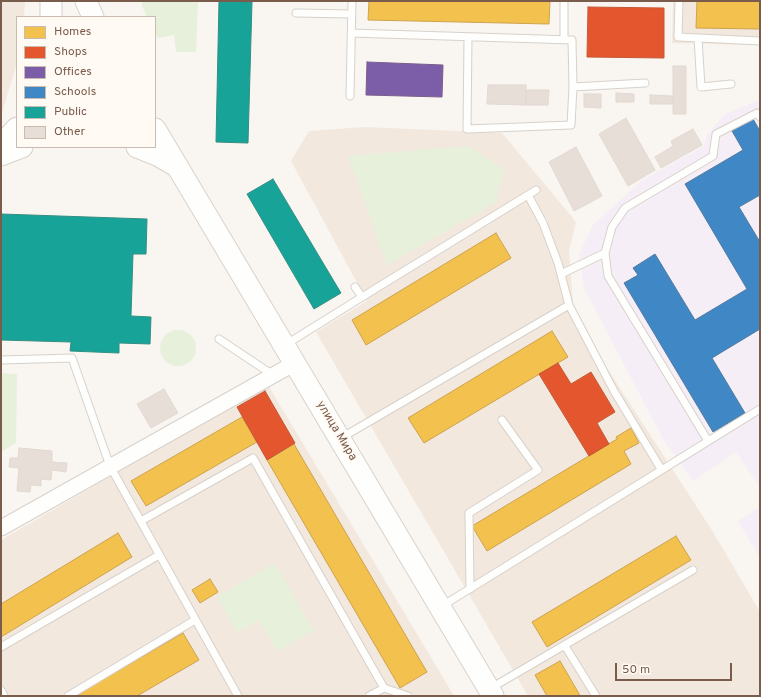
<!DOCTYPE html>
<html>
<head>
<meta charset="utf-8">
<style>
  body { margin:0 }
  #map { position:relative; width:761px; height:697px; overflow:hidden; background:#f9f5f0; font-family:Overpass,sans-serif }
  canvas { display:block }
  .frame { position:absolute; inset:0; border:2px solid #7a5c4d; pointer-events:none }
  .legend { position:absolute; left:16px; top:16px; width:140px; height:132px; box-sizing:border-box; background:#fffaf3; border:1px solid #cabbb1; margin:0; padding:5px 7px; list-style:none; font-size:12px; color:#7a5c4d }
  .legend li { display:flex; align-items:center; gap:8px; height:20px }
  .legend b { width:20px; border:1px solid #cabbb1 }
  .scale { position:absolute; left:615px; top:663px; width:117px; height:18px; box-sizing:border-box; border:2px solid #7a5c4d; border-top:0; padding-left:5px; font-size:12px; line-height:14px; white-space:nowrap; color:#7a5c4d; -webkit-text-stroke:3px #fffaf3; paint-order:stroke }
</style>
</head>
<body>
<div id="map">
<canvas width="761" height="697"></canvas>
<div class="frame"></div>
<ul class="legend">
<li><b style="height:11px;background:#f2c14e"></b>Homes</li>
<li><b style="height:11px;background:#e4572e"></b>Shops</li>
<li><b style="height:11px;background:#7b5ea7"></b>Offices</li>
<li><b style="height:11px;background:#3f88c5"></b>Schools</li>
<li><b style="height:11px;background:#17a398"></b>Public</li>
<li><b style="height:11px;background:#e6ded7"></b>Other</li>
</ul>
<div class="scale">50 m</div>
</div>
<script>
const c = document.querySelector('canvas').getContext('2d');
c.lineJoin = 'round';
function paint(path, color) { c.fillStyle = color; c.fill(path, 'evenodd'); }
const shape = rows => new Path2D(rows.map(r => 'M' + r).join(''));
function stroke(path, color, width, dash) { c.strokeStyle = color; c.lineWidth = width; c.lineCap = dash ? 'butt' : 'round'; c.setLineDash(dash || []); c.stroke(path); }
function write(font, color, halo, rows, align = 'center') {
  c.font = font + ' Overpass,sans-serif'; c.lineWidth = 4; c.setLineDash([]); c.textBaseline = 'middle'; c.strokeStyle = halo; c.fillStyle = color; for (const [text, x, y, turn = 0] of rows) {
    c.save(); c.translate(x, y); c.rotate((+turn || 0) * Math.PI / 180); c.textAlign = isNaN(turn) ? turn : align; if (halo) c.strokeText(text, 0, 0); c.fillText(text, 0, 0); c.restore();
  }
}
const residential = shape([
  [1,1,25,1,24,17,17,17,17,63,1,116],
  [673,1,760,1,760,45,672,43],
  [365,127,502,133,576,222,569,250,574,317,713,532,760,612,760,696,528,696,316,332,367,301,291,161,309,131],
  [268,385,454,696,1,696,1,540]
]);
const education = shape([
  [760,100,760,488,736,452,693,481,663,439,584,288,579,254,593,225,641,181,704,146,707,135,725,114],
  [760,507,760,558,738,521]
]);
const green = shape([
  [142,1,198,1,196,52,176,52,174,35,158,38,155,32,155,17,147,17,142,6],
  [470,146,504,170,496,202,387,265,348,156],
  '160 348a18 18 0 1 1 36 0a18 18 0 1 1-36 0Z',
  [1,373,17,374,16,443,1,452],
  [275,563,314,631,277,651,259,620,237,632,217,597]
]);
const homes = shape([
  [369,1,550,1,549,24,368,20,369,1],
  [697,1,760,1,760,29,696,28,697,1],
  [496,233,511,258,366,345,352,320,496,233],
  [552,331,568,357,424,443,408,418,552,331],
  [242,417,257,442,146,506,131,481,242,417],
  [631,428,639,443,624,451,631,464,487,551,472,526,617,439,616,437,631,428],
  [294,444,427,672,400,688,267,460,294,444],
  [118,533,132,557,1,637,1,604,118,533],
  [676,536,691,560,547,647,532,622,676,536],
  [210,579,218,592,200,603,192,590,210,579],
  [183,633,199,660,137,696,74,696,183,633],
  [560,661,578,692,580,696,547,696,535,675,560,661]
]);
const shops = shape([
  [588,7,664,8,664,58,587,57,588,7],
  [558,363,571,384,591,372,615,412,597,423,609,444,589,456,539,374,558,363],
  [265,391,295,443,267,460,237,407,265,391]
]);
const offices = shape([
  [367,62,443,65,442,97,366,95,367,62]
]);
const schools = shape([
  [753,119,760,131,760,195,739,207,760,242,760,329,712,358,745,413,713,432,624,283,638,275,633,268,655,254,695,320,747,289,685,184,743,150,732,131,753,119]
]);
const public = shape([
  [219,1,252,2,248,143,216,142,219,1],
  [273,179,341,293,314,309,247,194,273,179],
  [1,214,147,219,146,254,133,254,131,316,151,317,150,344,119,343,119,353,70,351,71,342,1,340,1,214]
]);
const building = shape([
  [673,66,686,66,686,114,673,114,673,66],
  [488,85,526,85,526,105,487,104,488,85],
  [526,90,549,90,548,105,526,105,526,90],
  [616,93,634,94,634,102,616,102,616,93],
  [584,94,601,94,601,108,584,107,584,94],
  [650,95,673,96,673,104,650,104,650,95],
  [626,118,655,170,628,186,599,134,626,118],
  [693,129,702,145,661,168,655,157,673,146,671,141,693,129],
  [576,147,602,196,574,211,549,162,576,147],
  [164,389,178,413,151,428,137,404,164,389],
  [19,448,52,451,52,462,67,463,66,472,52,470,51,480,41,479,41,486,31,485,30,492,17,491,19,468,9,467,10,458,18,458,19,448]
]);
const lane = shape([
  [679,1,678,37,760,41],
  [296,13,352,14],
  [351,33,572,40,573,87],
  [468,37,467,129,571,125,573,87,645,83],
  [698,38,701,87,731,84],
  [564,39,564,1],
  [350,96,352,1],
  [528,195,543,223,558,263,569,305,614,391,661,469],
  [561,274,605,253],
  [362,297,536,190],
  [219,339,273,375],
  [285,345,362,297,355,287],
  [1,360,72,358,110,466,238,696],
  [341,438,569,305],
  [708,441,608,276,605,253,612,227,625,208,713,156,716,134,757,113,760,117],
  [141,521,253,458,384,688,408,696],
  [470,589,469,513,538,470,502,420],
  [442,606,760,409],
  [565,646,596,696],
  [1,647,159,555],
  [491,688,693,570],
  [1,690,4,696],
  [68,696,195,620],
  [369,696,384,688]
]);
const street = shape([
  [1,528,295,363]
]);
const secondary = shape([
  [86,1,93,17],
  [51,17,51,1],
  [155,129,493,696],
  [1,145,17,128],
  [137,147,157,155,178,167],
  [1,155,22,147]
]);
const streetNames = [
  ["улица Мира",336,431,59]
];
paint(residential, '#f2e8de');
paint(education, '#f6eef6');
paint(green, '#e7f0db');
paint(homes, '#f2c14e');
stroke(homes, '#cea34e', 1);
paint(shops, '#e4572e');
stroke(shops, '#c45837', 1);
paint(offices, '#7b5ea7');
stroke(offices, '#7b5d8c', 1);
paint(schools, '#3f88c5');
stroke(schools, '#517ba1', 1);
paint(public, '#17a398');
stroke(public, '#358e82', 1);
paint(building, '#e6ded7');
stroke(building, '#e2d8d2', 1);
stroke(lane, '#d7d1cb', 9);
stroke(street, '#d7d1cb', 17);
stroke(secondary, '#d9d2cb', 23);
stroke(lane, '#fefefd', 7);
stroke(street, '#fefefd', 15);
stroke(secondary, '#fefefd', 21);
write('12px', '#7a5c4d', '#fffaf3', streetNames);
</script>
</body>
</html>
